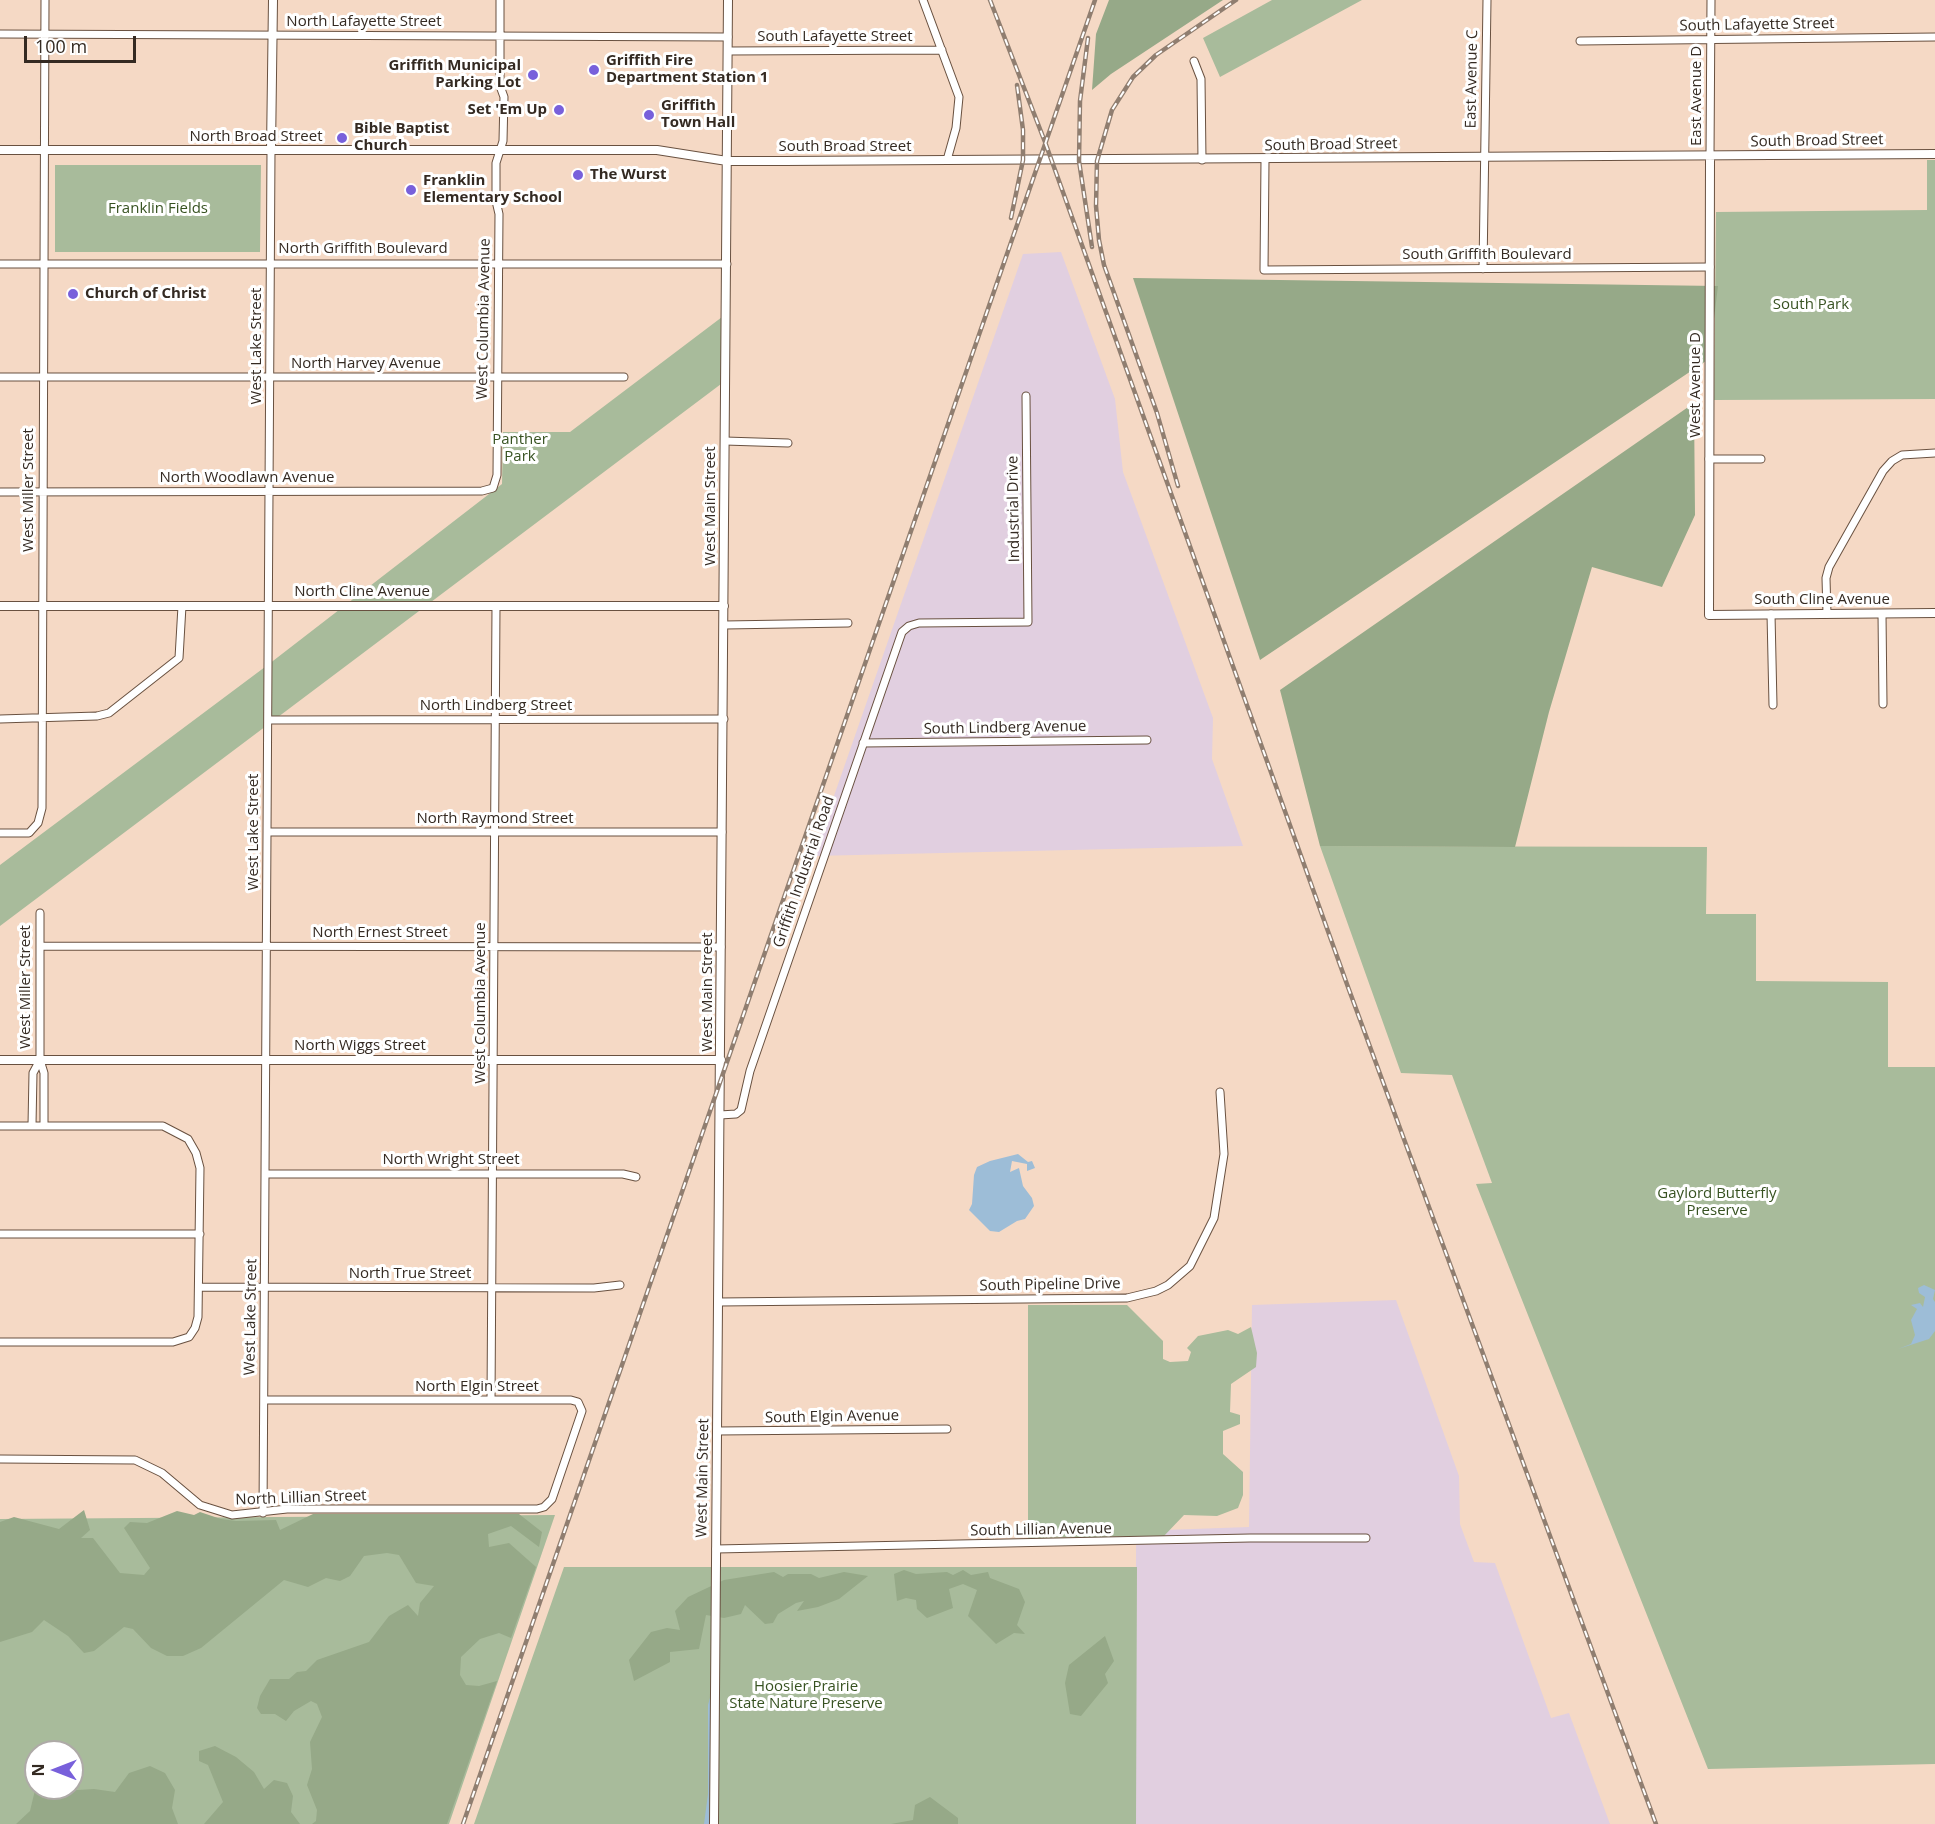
<!DOCTYPE html>
<html>
<head>
<meta charset="utf-8">
<style>
  body { margin:0 }
  #map { position:relative; width:1935px; height:1824px; overflow:hidden; background:#f5d9c5; font-family:"Open Sans",sans-serif }
  canvas { display:block }
  .north { position:absolute; left:24px; top:1740px; width:60px; height:60px; box-sizing:border-box; background:#fff; border:2px solid #aeaaa7; border-radius:50%; rotate:270deg; font-size:16px; font-weight:700; line-height:24px; text-align:center; color:#342a22 }
  .north::after { content:''; display:block; margin:auto; width:21px; height:27px; background:#7860db; clip-path:polygon(50% 0,100% 100%,50% 72%,0 100%) }
  .scale { position:absolute; left:24px; top:36px; width:112px; height:27px; box-sizing:border-box; border:3px solid #342a22; border-top:0; padding-left:8px; font-size:18px; line-height:21px; white-space:nowrap; color:#342a22; -webkit-text-stroke:4px #fff; paint-order:stroke }
</style>
</head>
<body>
<div id="map">
<canvas width="1935" height="1824"></canvas>
<div class="north">N</div>
<div class="scale">100 m</div>
</div>
<script>
const c = document.querySelector('canvas').getContext('2d');
c.lineJoin = 'round';
function paint(path, color) { c.fillStyle = color; c.fill(path, 'evenodd'); }
const shape = rows => new Path2D(rows.map(r => 'M' + r).join(''));
function stroke(path, color, width, dash) { c.strokeStyle = color; c.lineWidth = width; c.lineCap = dash ? 'butt' : 'round'; c.setLineDash(dash || []); c.stroke(path); }
function write(font, color, halo, rows, align = 'center') {
  c.font = font + ' "Open Sans",sans-serif'; c.lineWidth = 6; c.setLineDash([]); c.textBaseline = 'middle'; c.strokeStyle = halo; c.fillStyle = color; for (const [text, x, y, turn = 0] of rows) {
    c.save(); c.translate(x, y); c.rotate((+turn || 0) * Math.PI / 180); c.textAlign = isNaN(turn) ? turn : align; if (halo) c.strokeText(text, 0, 0); c.fillText(text, 0, 0); c.restore();
  }
}
const industrial = shape([
  [1061,252,1115,399,1123,472,1213,718,1212,759,1243,846,813,856,1023,254],
  [1396,1300,1459,1476,1460,1524,1474,1562,1495,1563,1551,1718,1569,1713,1610,1824,1136,1824,1136,1531,1249,1527,1252,1305]
]);
const green = shape([
  [1272,0,1362,0,1220,77,1203,38],
  [1927,160,1935,160,1935,399,1714,400,1716,212,1927,210],
  [55,165,261,165,260,252,55,252],
  [726,314,725,381,0,926,0,865,269,664,502,484,503,432,570,432],
  [1320,846,1707,847,1706,914,1756,914,1756,981,1888,982,1888,1067,1935,1067,1935,1764,1708,1769,1476,1184,1492,1183,1452,1075,1401,1073],
  [1028,1305,1127,1305,1163,1341,1163,1359,1170,1362,1188,1361,1191,1352,1187,1348,1198,1336,1228,1330,1238,1334,1251,1327,1257,1353,1256,1367,1231,1384,1230,1412,1240,1415,1240,1424,1223,1431,1223,1454,1243,1472,1243,1495,1238,1508,1217,1516,1184,1515,1164,1536,1028,1538],
  [555,1515,449,1824,0,1824,0,1519],
  [36,1752,72,1752,72,1788,36,1788],
  [564,1567,1137,1567,1136,1824,474,1824]
]);
const forest = shape([
  [1109,0,1223,0,1111,74,1092,90,1096,34],
  [1133,278,1718,286,1709,359,1260,660],
  [1694,403,1695,515,1662,587,1592,567,1549,712,1515,847,1320,846,1280,690],
  [84,1510,90,1530,81,1538,93,1538,120,1573,144,1575,150,1568,124,1528,130,1522,147,1523,177,1511,194,1515,200,1512,221,1519,236,1521,276,1520,280,1530,313,1514,519,1514,542,1532,539,1547,511,1526,488,1534,489,1547,509,1543,536,1567,511,1638,499,1633,480,1639,461,1657,460,1675,466,1685,479,1686,497,1681,447,1824,312,1824,316,1821,317,1810,307,1785,312,1769,310,1742,322,1717,317,1704,311,1701,294,1711,286,1721,275,1714,261,1714,257,1708,260,1696,270,1679,289,1679,297,1672,306,1671,317,1660,369,1642,389,1616,408,1605,418,1616,420,1603,434,1586,416,1583,399,1555,387,1553,364,1556,350,1576,340,1581,326,1578,308,1587,284,1580,201,1648,183,1656,167,1656,151,1648,133,1629,124,1627,94,1651,84,1653,68,1636,44,1620,32,1632,0,1642,0,1522,14,1517,59,1529],
  [904,1570,916,1574,947,1572,953,1575,963,1570,971,1575,988,1572,990,1578,1019,1589,1025,1602,1017,1625,1025,1634,1014,1633,996,1644,968,1616,977,1590,963,1584,949,1589,953,1608,927,1618,917,1609,916,1600,906,1598,897,1601,894,1574],
  [774,1572,783,1577,788,1574,811,1574,819,1578,844,1572,868,1576,839,1599,818,1607,797,1611,804,1601,796,1603,778,1614,773,1623,765,1624,745,1605,741,1614,724,1618,706,1615,699,1649,670,1652,670,1662,634,1681,629,1660,651,1632,667,1628,680,1630,675,1611,688,1597,724,1580],
  [1105,1636,1114,1661,1105,1674,1108,1683,1081,1716,1070,1714,1065,1683,1069,1665],
  [215,1746,236,1757,254,1772,264,1789,274,1780,287,1783,293,1796,291,1812,300,1824,204,1824,223,1802,208,1765,199,1761,199,1751],
  [150,1766,165,1773,175,1790,172,1808,178,1824,16,1824,30,1811,36,1786,36,1788,59,1788,62,1791,94,1789,115,1792,129,1773],
  [930,1797,958,1818,958,1824,891,1824,913,1820,915,1805]
]);
const water = shape([
  [1018,1154,1028,1162,1032,1161,1035,1168,1027,1171,1027,1164,1012,1161,1010,1172,1019,1168,1023,1186,1032,1198,1034,1206,1025,1219,1017,1221,999,1232,990,1231,969,1210,972,1204,974,1175,977,1167,990,1161],
  [1924,1285,1935,1290,1933,1299,1935,1302,1935,1331,1929,1339,1898,1349,1911,1344,1915,1335,1911,1320,1917,1309,1911,1305,1920,1303,1923,1307,1925,1297,1919,1293,1918,1288],
  [711,1694,710,1824,704,1824,708,1794,708,1705]
]);
const minor = shape([
  [923,0,959,97,956,128,947,160],
  [0,34,728,37],
  [1580,41,1935,37],
  [728,51,942,50],
  [1194,61,1201,79,1202,160],
  [1710,156,1711,0],
  [1265,160,1264,270,1710,267],
  [0,264,727,264],
  [1483,269,1487,0],
  [0,377,624,377],
  [725,441,788,443],
  [1709,459,1761,459],
  [0,492,482,491,493,488,497,475,499,214,496,201,496,163,503,141,504,97,500,86,500,0],
  [1771,614,1773,705],
  [1827,614,1826,578,1829,567,1883,471,1892,461,1902,455,1935,453],
  [1882,614,1883,704],
  [725,625,848,623],
  [0,719,97,716,109,713,179,658,182,606],
  [269,720,724,719],
  [863,743,1147,740],
  [267,832,722,832],
  [0,833,29,833,38,823,42,808,45,0],
  [40,913,40,1060,44,1073,44,1125],
  [40,946,721,947],
  [720,1115,736,1114,741,1110,750,1071,902,632,909,626,919,623,1028,622,1026,396],
  [32,1125,33,1073,40,1060],
  [0,1126,163,1126,188,1139,196,1153,200,1168,198,1317,195,1328,189,1337,173,1342,0,1342],
  [266,1174,623,1174,636,1177],
  [0,1234,200,1234],
  [200,1287,594,1288,620,1285],
  [719,1302,1127,1298,1156,1291,1168,1285,1190,1266,1214,1218,1224,1154,1220,1092],
  [491,1400,496,606],
  [717,1431,947,1429],
  [0,1459,135,1460,162,1473,200,1505,232,1515,287,1509,537,1509,544,1507,552,1499,582,1411,578,1402,571,1400,264,1400],
  [263,1513,271,150],
  [716,1549,1250,1538,1366,1538]
]);
const tertiary = shape([
  [0,150,657,150,727,161,784,161,1935,154],
  [271,150,273,0],
  [1710,156,1709,615,1935,613],
  [0,606,724,606],
  [0,1060,721,1060],
  [714,1824,728,0]
]);
const rail = shape([
  [990,0,1045,142,1348,987,1656,1824],
  [1088,38,1080,101,1079,161,1092,247],
  [1011,218,1023,160,1023,130,1017,85],
  [1178,486,1157,413,1104,265,1099,240,1096,206,1097,161,1112,110,1133,77,1156,55,1236,0],
  [463,1824,1095,0]
]);
const markers = [
  [594,70,6,"#7860db"],
  [533,75,6,"#7860db"],
  [559,110,6,"#7860db"],
  [649,115,6,"#7860db"],
  [342,138,6,"#7860db"],
  [578,175,6,"#7860db"],
  [411,190,6,"#7860db"],
  [73,294,6,"#7860db"]
];
const streetNames = [
  ["North Lafayette Street",364,22],
  ["South Lafayette Street",1757,25,-1],
  ["South Lafayette Street",835,37],
  ["East Avenue C",1472,79,-89],
  ["East Avenue D",1697,96,-90],
  ["North Broad Street",256,137],
  ["South Broad Street",1817,141,-1],
  ["South Broad Street",1331,145,-1],
  ["South Broad Street",845,147],
  ["North Griffith Boulevard",363,249],
  ["South Griffith Boulevard",1487,255],
  ["West Columbia Avenue",484,319,-89],
  ["West Lake Street",257,346,-90],
  ["North Harvey Avenue",366,364],
  ["West Avenue D",1696,385,-90],
  ["North Woodlawn Avenue",247,478],
  ["West Miller Street",29,490,-90],
  ["West Main Street",711,506,-90],
  ["Industrial Drive",1014,509,-91],
  ["North Cline Avenue",362,592],
  ["South Cline Avenue",1822,600],
  ["North Lindberg Street",496,706],
  ["South Lindberg Avenue",1005,728,-1],
  ["North Raymond Street",495,819],
  ["West Lake Street",254,832,-90],
  ["Griffith Industrial Road",804,872,-71],
  ["North Ernest Street",380,933],
  ["West Miller Street",26,987,-90],
  ["West Main Street",708,992,-90],
  ["West Columbia Avenue",481,1003,-90],
  ["North Wiggs Street",360,1046],
  ["North Wright Street",451,1160],
  ["North True Street",410,1274],
  ["South Pipeline Drive",1050,1285,-1],
  ["West Lake Street",251,1317,-89],
  ["North Elgin Street",477,1387],
  ["South Elgin Avenue",832,1417,-1],
  ["West Main Street",703,1478,-89],
  ["North Lillian Street",301,1498,-2],
  ["South Lillian Avenue",1041,1530,-1]
];
const poiNames = [
  ["Griffith Fire",606,61],
  ["Department Station 1",606,78],
  ["Griffith Municipal",521,66,"right"],
  ["Parking Lot",521,83,"right"],
  ["Griffith",661,106],
  ["Town Hall",661,123],
  ["Set 'Em Up",547,110,"right"],
  ["Bible Baptist",354,129],
  ["Church",354,146],
  ["The Wurst",590,175],
  ["Franklin",423,181],
  ["Elementary School",423,198],
  ["Church of Christ",85,294]
];
const parkNames = [
  ["Franklin Fields",158,209],
  ["South Park",1811,305],
  ["Panther",520,440],
  ["Park",520,457],
  ["Gaylord Butterfly",1717,1194],
  ["Preserve",1717,1211],
  ["Hoosier Prairie",806,1687],
  ["State Nature Preserve",806,1704]
];
paint(industrial, '#e1cfe0');
paint(green, '#a8bb9b');
paint(forest, '#96a988');
paint(water, '#9dbdd7');
stroke(minor, '#695140', 9);
stroke(tertiary, '#695140', 10);
stroke(minor, '#fff', 7);
stroke(tertiary, '#fff', 8);
stroke(rail, '#907e70', 4.5);
stroke(rail, '#fff', 2, [7]);
for (const [x, y, r, color] of markers) { const dot = new Path2D(); dot.arc(x, y, r, 0, 2 * Math.PI); c.fillStyle = color; c.fill(dot); stroke(dot, '#fff', 2); }
write('15px', '#342a22', '#fff', streetNames);
write('bold 15px', '#342a22', '#fff', poiNames, 'left');
write('15px', '#375221', '#fff', parkNames);
</script>
</body>
</html>
